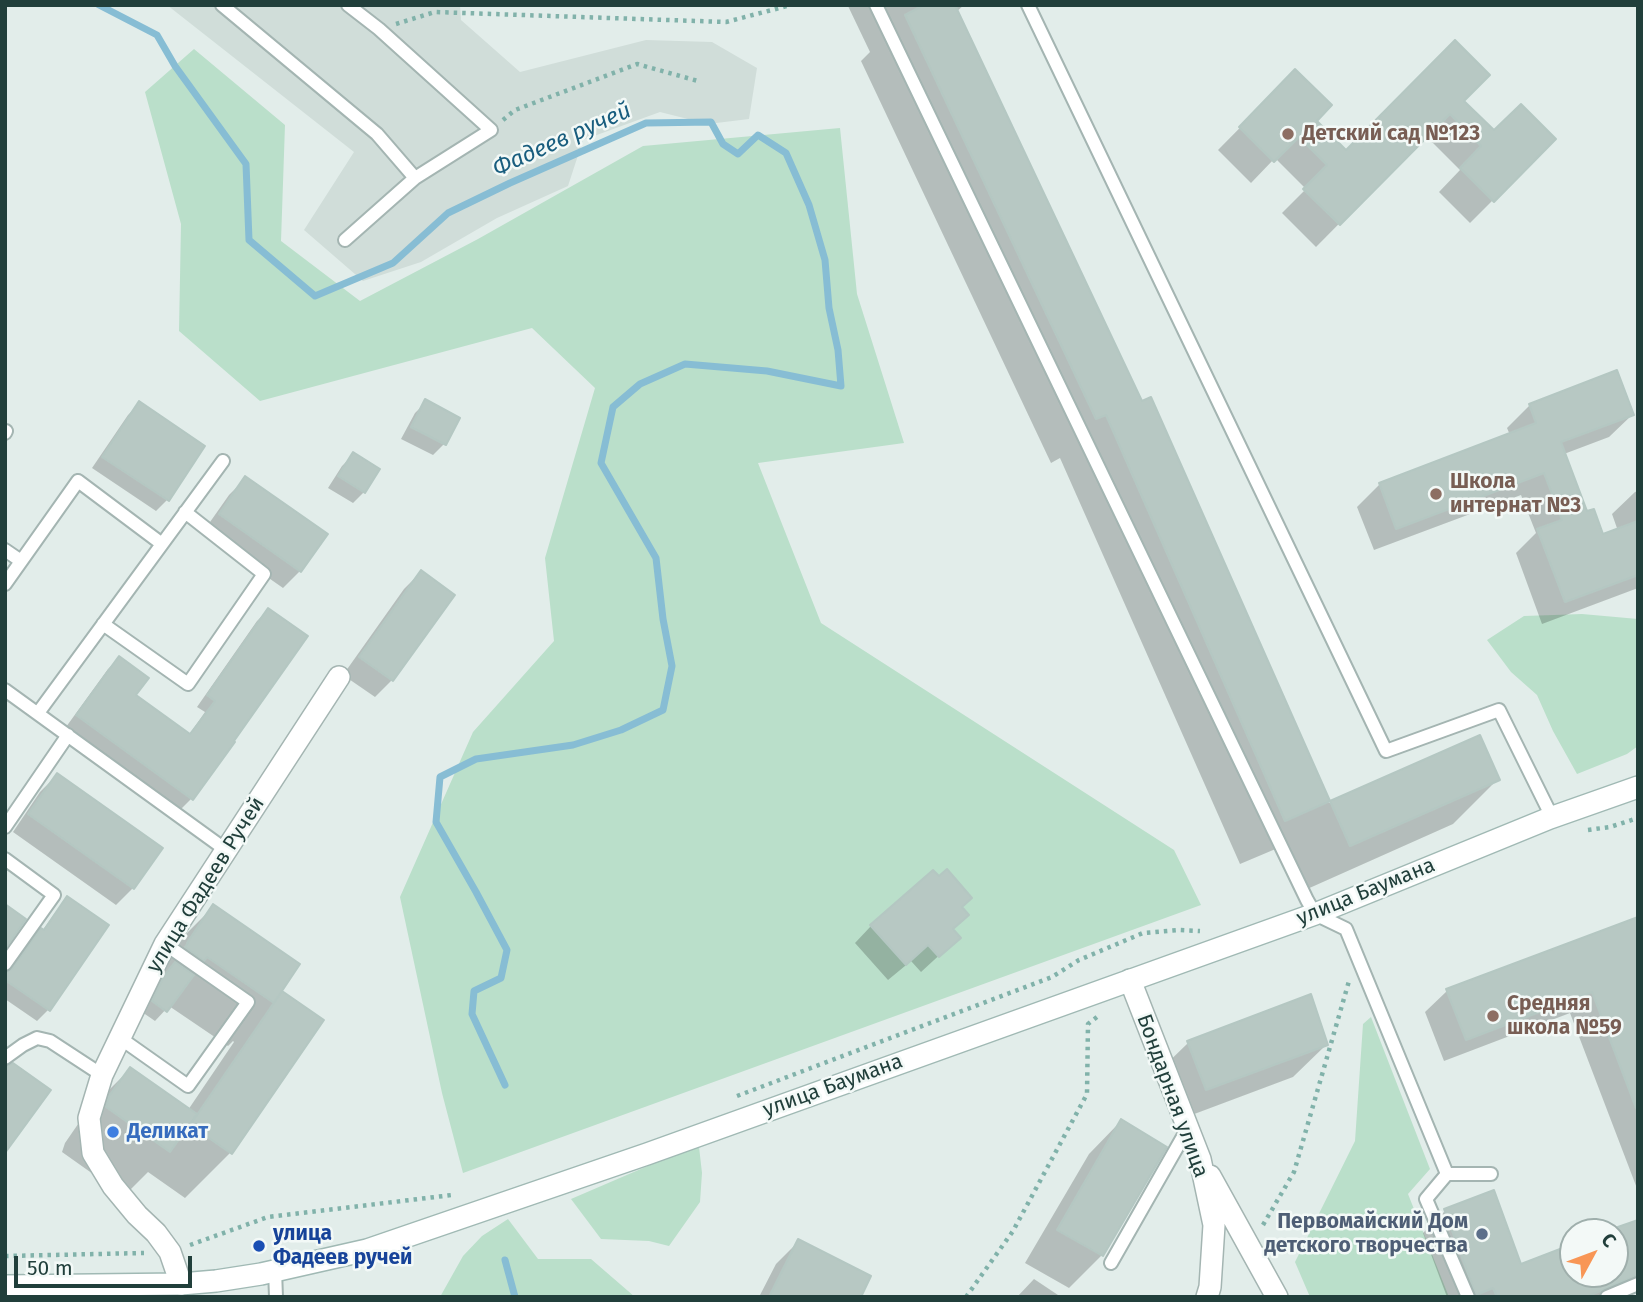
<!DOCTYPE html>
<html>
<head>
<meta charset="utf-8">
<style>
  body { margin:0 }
  #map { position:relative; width:1643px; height:1302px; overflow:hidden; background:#e2edea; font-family:"Fira Sans",sans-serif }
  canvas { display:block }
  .frame { position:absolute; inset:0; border:7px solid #213f3b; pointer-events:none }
  .north { position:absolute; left:1559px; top:1218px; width:70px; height:70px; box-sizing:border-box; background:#f3f9f7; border:2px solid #9fafac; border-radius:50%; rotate:49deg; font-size:19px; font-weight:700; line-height:28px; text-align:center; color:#213f3b }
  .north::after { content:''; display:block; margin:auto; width:24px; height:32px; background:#f89655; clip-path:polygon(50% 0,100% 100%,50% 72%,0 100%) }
  .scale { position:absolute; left:14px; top:1256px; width:178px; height:32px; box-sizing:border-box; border:4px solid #213f3b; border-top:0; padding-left:9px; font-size:21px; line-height:24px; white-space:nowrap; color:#213f3b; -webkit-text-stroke:5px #f3f9f7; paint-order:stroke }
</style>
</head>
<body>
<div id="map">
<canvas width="1643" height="1302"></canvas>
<div class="frame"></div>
<div class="north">С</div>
<div class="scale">50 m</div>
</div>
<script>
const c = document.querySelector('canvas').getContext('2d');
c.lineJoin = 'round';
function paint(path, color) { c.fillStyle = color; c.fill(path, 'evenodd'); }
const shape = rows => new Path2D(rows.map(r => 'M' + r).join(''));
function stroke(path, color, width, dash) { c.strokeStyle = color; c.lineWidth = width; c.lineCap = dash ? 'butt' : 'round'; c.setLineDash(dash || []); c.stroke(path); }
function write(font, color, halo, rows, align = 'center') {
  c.font = font + ' "Fira Sans",sans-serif'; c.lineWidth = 5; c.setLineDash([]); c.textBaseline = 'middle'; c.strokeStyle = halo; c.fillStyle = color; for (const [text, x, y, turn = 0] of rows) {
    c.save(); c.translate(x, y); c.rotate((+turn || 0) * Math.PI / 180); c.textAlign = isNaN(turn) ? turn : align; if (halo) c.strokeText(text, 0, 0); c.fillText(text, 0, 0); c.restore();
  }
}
const built = shape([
  [167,5,460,5,461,20,520,72,646,40,712,42,757,68,749,119,708,124,660,112,583,140,568,186,497,218,421,262,363,281,304,230,354,152]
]);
const green = shape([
  [194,49,285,125,281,241,360,301,478,239,643,146,840,128,857,294,904,443,758,463,821,623,1174,850,1201,905,463,1173,442,1093,400,897,473,732,554,641,545,558,595,388,532,328,260,401,179,331,181,224,145,92],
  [1582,614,1638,619,1638,746,1627,754,1577,774,1553,731,1537,695,1511,672,1487,640,1524,616],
  [1371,1017,1430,1169,1408,1194,1449,1297,1310,1297,1295,1262,1355,1141,1363,1024],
  [698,1138,702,1173,700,1202,669,1246,649,1241,601,1239,571,1199,664,1159],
  [508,1219,538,1259,591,1259,635,1297,440,1297,463,1256,482,1236]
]);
const shadow = shape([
  [849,5,964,5,956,12,1141,403,1150,399,1329,803,1479,737,1498,779,1453,824,1305,890,1285,845,1240,864,1060,458,1051,463,861,61,870,52,848,6],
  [1295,72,1314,121,1346,152,1462,101,1494,133,1554,139,1470,223,1439,192,1460,170,1426,136,1316,247,1282,213,1306,189,1275,158,1251,183,1218,150],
  [426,402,458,418,444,444,433,455,401,439,415,413],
  [139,404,203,447,167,500,156,511,92,468,128,415],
  [1530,405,1632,415,1609,437,1564,454,1586,513,1602,536,1618,531,1612,514,1635,492,1638,491,1638,588,1542,624,1516,553,1536,533,1521,495,1374,550,1357,507,1380,484,1510,435,1507,428],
  [353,455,364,492,353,503,328,488,342,466],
  [246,478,300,571,283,588,203,532,229,495],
  [421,572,452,595,392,680,375,697,343,675,404,589],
  [268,610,233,742,191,799,180,810,66,727,108,669,119,658,134,695,189,735,205,712,197,707,257,621],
  [57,775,133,888,116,905,13,832,40,792],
  [68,899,107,926,48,1010,37,1021,5,999,5,984,13,973,10,971,30,942,42,931,57,910],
  [214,906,276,997,230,1153,185,1198,148,1172,124,1196,62,1152,65,1143,85,1114,130,1069,188,1110,234,1042,233,1041,228,1046,169,1006,155,1021,142,1012,169,951],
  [960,907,951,930,958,938,921,972,911,961,888,980,855,943,871,926],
  [1638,919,1638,1191,1570,1013,1444,1061,1425,1012,1447,991],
  [1188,1043,1326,1045,1293,1077,1173,1122,1155,1075],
  [1121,1121,1102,1255,1069,1288,1025,1263,1089,1154],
  [1445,1211,1520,1266,1573,1246,1573,1274,1615,1274,1615,1232,1610,1232,1638,1222,1638,1289,1618,1297,1447,1297,1423,1233],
  [799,1241,859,1297,759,1297,776,1264],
  [1034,1279,1061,1297,1017,1297]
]);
const stream = shape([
  [99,5,157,35,175,66,246,164,249,240,315,296,393,263,448,213,510,183,646,123,711,122,723,144,738,154,758,135,786,153,809,205,825,260,829,308,838,350,841,386,767,371,685,364,640,384,613,407,601,463,656,558,663,619,672,666,663,710,621,730,573,745,476,759,440,777,436,822,476,892,507,950,501,978,474,991,472,1014,505,1085],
  [505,1260,515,1297]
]);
const building = shape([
  [924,5,955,5,1142,401,1151,397,1330,801,1285,821,1106,415,1096,419,905,15,924,5],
  [1455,40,1490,75,1464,101,1494,130,1521,104,1556,139,1494,202,1460,168,1481,146,1450,114,1340,225,1303,189,1327,165,1299,137,1274,162,1239,127,1295,69,1332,105,1317,121,1346,150,1455,40],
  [1617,370,1634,415,1561,442,1587,511,1594,509,1603,534,1638,521,1638,575,1565,602,1537,529,1562,520,1544,473,1396,529,1379,483,1536,423,1529,404,1617,370],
  [425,399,460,418,446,445,411,427,425,399],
  [139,401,205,446,169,501,102,457,139,401],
  [353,452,380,469,365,493,338,476,353,452],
  [245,476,328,534,301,572,219,514,245,476],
  [421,570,455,595,393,681,359,657,421,570],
  [268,608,308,636,234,741,235,742,193,800,76,715,119,656,149,678,136,695,190,734,215,701,207,695,268,608],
  [1480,735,1500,780,1350,846,1330,801,1480,735],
  [57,773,163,848,134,889,28,814,57,773],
  [947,869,972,898,962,907,969,915,953,929,961,938,939,957,928,945,906,965,870,925,933,870,939,876,947,869],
  [67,896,109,925,50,1011,5,980,5,973,12,969,41,928,44,930,67,896],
  [5,904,26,919,5,949,5,904],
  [213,904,300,964,274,1003,207,957,204,961,185,947,188,943,187,943,213,904],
  [1638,917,1638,1108,1636,1108,1592,992,1466,1040,1446,989,1638,917],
  [175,962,194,975,167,1012,152,1001,164,976,175,962],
  [282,991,324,1020,232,1154,190,1125,282,991],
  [1311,994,1328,1045,1206,1090,1187,1041,1311,994],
  [13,1063,51,1090,5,1153,5,1067,13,1063],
  [130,1067,197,1114,170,1152,106,1107,109,1096,130,1067],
  [1121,1119,1167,1147,1103,1256,1057,1230,1121,1119],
  [1494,1190,1521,1264,1573,1244,1573,1274,1615,1274,1615,1228,1638,1220,1638,1275,1586,1297,1497,1297,1493,1288,1476,1295,1444,1209,1494,1190],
  [798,1239,871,1276,861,1297,769,1297,798,1239]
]);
const path = shape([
  [396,24,435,12,726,22,791,5],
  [503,120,515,110,637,64,698,81],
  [1588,830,1610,827,1638,818],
  [737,1096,1052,977,1079,960,1143,933,1179,930,1200,931],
  [1263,1225,1294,1172,1349,981],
  [190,1245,268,1217,452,1195],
  [5,1256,144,1253],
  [966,1297,1013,1231,1087,1094,1088,1024,1097,1017]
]);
const lane = shape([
  [222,5,377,134,415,178,345,240],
  [348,5,379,29,491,130,415,178],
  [876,5,1307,900,1315,914,1346,929,1447,1174],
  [1028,5,1386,751,1499,710,1548,809,1550,818],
  [5,433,6,431],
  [5,550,21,561],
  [5,584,78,481,162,544],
  [103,624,188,684,264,574,185,512],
  [5,690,226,850],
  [38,713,223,461],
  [5,827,68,735],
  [5,859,54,895,5,964],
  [120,1038,188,1086,248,1002,165,944],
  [5,1058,23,1045,37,1038,50,1041,102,1075],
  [1111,1263,1188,1128],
  [275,1270,276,1297],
  [1468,1297,1426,1199,1447,1174,1491,1174],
  [1607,1297,1638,1284]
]);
const street = shape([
  [1130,980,1200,1159,1214,1225,1210,1287,1207,1297],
  [1210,1176,1277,1297],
  [181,1284,170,1252,156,1233,137,1215,113,1186,93,1153,89,1118,102,1075,165,944,339,677]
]);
const secondary = shape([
  [5,1286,181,1284,216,1281,261,1274,367,1250,647,1154,1315,914,1550,818,1638,787]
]);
const markers = [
  [1288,134,7,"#8d6e63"],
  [1436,494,7,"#8d6e63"],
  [1493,1016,7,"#8d6e63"],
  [113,1132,7,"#3f7fe0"],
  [1482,1234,7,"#5c6f8a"],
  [259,1246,7,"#1a4fb4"]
];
const educationNames = [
  ["Детский сад №123",1302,134],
  ["Школа",1450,482],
  ["интернат №3",1450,506],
  ["Средняя",1507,1004],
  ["школа №59",1507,1028]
];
const streetNames = [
  ["улица Фадеев Ручей",206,885,-58],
  ["улица Баумана",1366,892,-22],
  ["улица Баумана",833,1086,-20],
  ["Бондарная улица",1172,1096,70]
];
const shopNames = [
  ["Деликат",127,1132]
];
const serviceNames = [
  ["Первомайский Дом",1468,1222],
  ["детского творчества",1468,1246]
];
const transitNames = [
  ["улица",273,1234],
  ["Фадеев ручей",273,1258]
];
const waterNames = [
  ["Фадеев ручей",562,140,-24]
];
paint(built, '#d0ddd9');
paint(green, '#badfca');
paint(shadow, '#0003');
stroke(stream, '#87bdd4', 7);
paint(building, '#b7c8c3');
stroke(building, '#b4c7c2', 2);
stroke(lane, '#a4b5b2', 16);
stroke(street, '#a4b5b2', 24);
stroke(secondary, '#a0b9b4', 24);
stroke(path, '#81b2aa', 4.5, [3.5, 5]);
stroke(lane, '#fff', 12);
stroke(street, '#fff', 21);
stroke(secondary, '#fff', 21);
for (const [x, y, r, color] of markers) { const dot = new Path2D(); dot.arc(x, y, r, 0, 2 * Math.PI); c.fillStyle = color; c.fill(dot); stroke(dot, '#f3f9f7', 2.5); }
write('bold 21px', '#785e54', '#f3f9f7', educationNames, 'left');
write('21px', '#213f3b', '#f3f9f7', streetNames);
write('bold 21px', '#366cbe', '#f3f9f7', shopNames, 'left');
write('bold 21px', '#4e5e75', '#f3f9f7', serviceNames, 'right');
write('bold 21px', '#164399', '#f3f9f7', transitNames, 'left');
write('italic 23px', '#185d7e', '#f3f9f7', waterNames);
</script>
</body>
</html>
